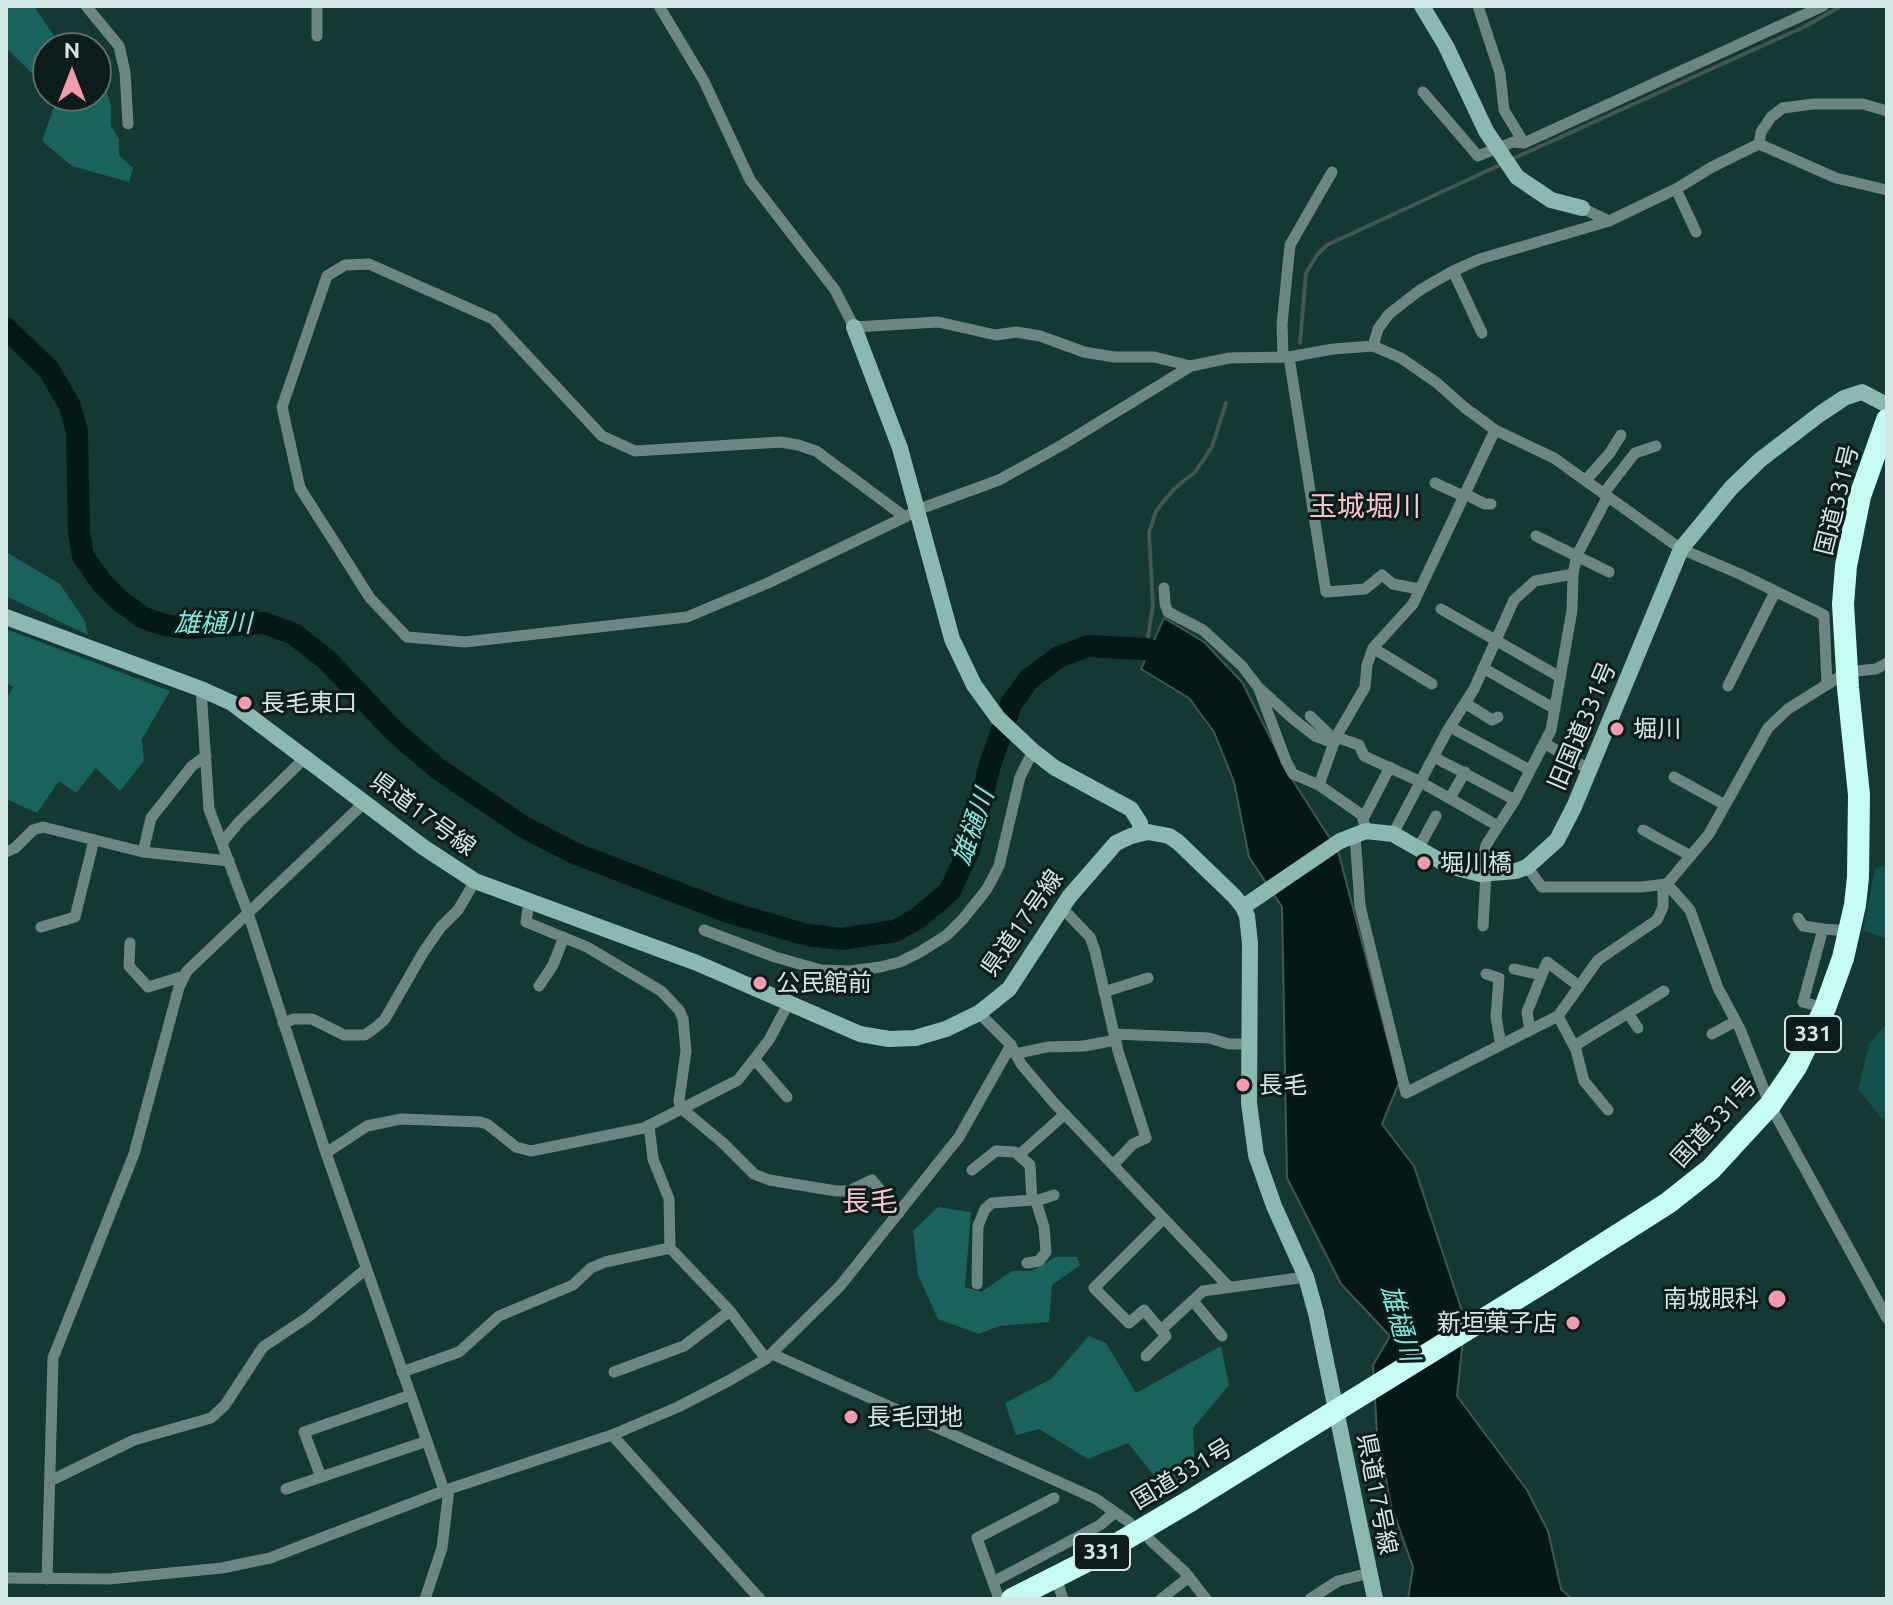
<!DOCTYPE html>
<html>
<head>
<meta charset="utf-8">
<style>
  body { margin:0 }
  #map { position:relative; width:1893px; height:1605px; overflow:hidden; background:#143834; font-family:Ubuntu,sans-serif }
  canvas { display:block }
  .frame { position:absolute; inset:0; border:8px solid #d3e7e4; pointer-events:none }
  .north { position:absolute; left:32px; top:32px; width:80px; height:80px; box-sizing:border-box; background:#0d1c1a; border:2px solid #5c6d6b; border-radius:50%; rotate:0deg; font-size:22px; font-weight:700; line-height:32px; text-align:center; color:#d3e7e4 }
  .north::after { content:''; display:block; margin:auto; width:28px; height:36px; background:#f29aae; clip-path:polygon(50% 0,100% 100%,50% 72%,0 100%) }
</style>
</head>
<body>
<div id="map">
<canvas width="1893" height="1605"></canvas>
<div class="frame"></div>
<div class="north">N</div>
</div>
<script>
const c = document.querySelector('canvas').getContext('2d');
c.lineJoin = 'round';
function paint(path, color) { c.fillStyle = color; c.fill(path, 'evenodd'); }
const shape = rows => new Path2D(rows.map(r => 'M' + r).join(''));
function stroke(path, color, width, dash) { c.strokeStyle = color; c.lineWidth = width; c.lineCap = dash ? 'butt' : 'round'; c.setLineDash(dash || []); c.stroke(path); }
function write(font, color, halo, rows, align = 'center') {
  c.font = font + ' Ubuntu,"Noto Sans JP",sans-serif'; c.lineWidth = 6; c.setLineDash([]); c.textBaseline = 'middle'; c.strokeStyle = halo; c.fillStyle = color; for (const [text, x, y, turn = 0] of rows) {
    c.save(); c.translate(x, y); c.rotate((+turn || 0) * Math.PI / 180); c.textAlign = isNaN(turn) ? turn : align; if (halo) c.strokeText(text, 0, 0); c.fillText(text, 0, 0); c.restore();
  }
}
const green = shape([
  [1887,864,1887,939,1863,930,1875,869],
  [1887,986,1887,1121,1882,1119,1858,1089,1869,1044,1885,1025]
]);
const forest = shape([
  [6,6,34,6,62,48,48,48,48,89,6,48],
  [96,86,106,89,111,106,111,126,119,139,119,155,133,168,129,182,72,166,42,141,57,99,55,96,96,96],
  [6,552,60,584,85,621,88,635,6,596],
  [6,629,170,691,142,739,144,761,120,791,96,768,76,793,59,781,37,813,6,799,6,699,13,687,6,683],
  [938,1207,971,1212,965,1287,981,1292,1012,1271,1032,1271,1055,1257,1077,1257,1080,1265,1052,1285,1049,1322,999,1326,979,1334,938,1319,918,1275,913,1231],
  [1089,1336,1106,1343,1136,1393,1221,1346,1229,1385,1193,1428,1195,1478,1161,1484,1128,1443,1088,1459,1039,1429,1016,1435,1005,1403,1051,1379]
]);
const water = shape([
  [1164,618,1204,642,1242,682,1288,773,1338,851,1399,1083,1382,1124,1414,1166,1465,1320,1457,1396,1527,1490,1548,1531,1561,1589,1572,1599,1408,1599,1413,1567,1391,1505,1377,1433,1373,1365,1390,1336,1341,1284,1287,1178,1282,907,1249,857,1234,782,1214,732,1189,698,1141,669,1164,618]
]);
const stream = shape([
  [1510,160,1806,26,1841,6],
  [1300,343,1306,273,1317,255,1327,245,1502,164],
  [1146,649,1153,605,1149,533,1156,511,1174,489,1195,472,1212,447,1226,403]
]);
const river = shape([
  [6,328,49,370,70,406,77,432,79,531,83,556,102,583,119,600,144,618,165,625,189,628,264,623,294,634,327,660,394,731,437,768,522,826,574,853,728,912,807,935,842,939,895,931,918,918,950,891,969,850,990,765,1011,704,1029,679,1059,657,1088,646,1146,649,1176,659]
]);
const street = shape([
  [86,6,119,46,125,72,128,124],
  [317,6,317,36],
  [659,6,704,81,750,180,835,290,854,327,938,322,996,335,1016,332,1040,336,1084,352,1114,357,1154,357,1191,366],
  [1478,6,1500,73,1504,110,1524,143],
  [1423,92,1478,156,1513,142,1524,143,1823,6],
  [1759,144,1761,132,1771,117,1783,108,1813,104,1863,104,1887,111],
  [1676,189,1696,232],
  [1582,208,1609,221],
  [1453,271,1482,333],
  [1373,346,1378,329,1389,314,1420,290,1453,271,1480,259,1609,221,1676,189,1712,167,1759,144,1836,178,1887,190],
  [1283,357,1282,324,1290,245,1332,172],
  [1289,357,1326,592,1365,589,1382,575,1393,584,1419,589],
  [1586,480,1609,454,1621,435],
  [1435,483,1463,496],
  [1604,493,1635,453,1656,446],
  [1465,494,1485,504,1491,504],
  [905,517,816,451,798,445,781,442,635,451,602,436,493,319,369,264,345,265,327,276,282,407,300,488,370,598,407,637,465,642,687,617,768,583,905,517,917,510,999,480,1062,445,1191,366,1229,358,1289,357,1333,349,1373,346,1401,358,1437,383,1464,407,1495,430,1554,458,1681,549,1740,574,1824,615,1827,685],
  [1536,536,1609,572],
  [1164,588,1165,604,1168,612,1203,630,1242,666,1258,687,1292,718,1315,736,1334,743],
  [1441,609,1560,677],
  [1373,648,1432,684],
  [1483,668,1555,709],
  [1728,686,1775,592],
  [201,689,209,809,248,913,326,1153,444,1490],
  [1259,689,1286,761,1293,774,1319,785],
  [1465,703,1492,720,1498,717],
  [1310,716,1335,740],
  [1450,727,1530,770],
  [1336,737,1359,745,1364,756,1419,781,1498,826],
  [1544,743,1590,770],
  [1434,757,1515,800],
  [1674,777,1725,805],
  [1450,798,1465,772],
  [1363,819,1390,767],
  [1643,830,1691,856],
  [1366,831,1362,815,1319,785,1336,737,1365,687,1367,665,1373,648,1413,604,1495,430],
  [1355,834,1360,906,1406,1093,1558,1016,1598,960,1657,920,1663,907,1663,886],
  [1393,834,1446,733,1474,689,1514,600,1535,581,1573,574],
  [222,843,238,823,306,757],
  [1418,849,1436,816],
  [6,852,15,848,33,830,43,827,143,852,229,861],
  [143,852,151,818,192,766,206,756],
  [1527,867,1542,887,1641,887,1667,884,1709,834,1768,728,1788,709,1847,672,1876,669,1887,663],
  [1480,874,1486,845,1515,800,1551,730,1572,610,1573,574,1577,555,1608,496],
  [1667,884,1690,910,1718,988,1740,1029,1770,1105,1887,1318],
  [529,902,526,922,587,947,661,991,679,1010,683,1019,686,1051,679,1101,681,1108,723,1143,754,1174,769,1180,836,1191,849,1191,872,1180,899,1213],
  [1062,908,1090,937,1095,951,1118,1051,1146,1138,1133,1144,1113,1165],
  [1798,918,1803,926,1823,929],
  [1483,926,1486,874],
  [41,927,75,917,94,840],
  [704,930,775,957,821,970,850,971,880,967,900,962,920,952,947,935,963,919,987,889,999,866,1020,777,1033,751],
  [130,943,129,966,148,987,184,976],
  [1514,969,1541,975],
  [1486,974,1499,978,1496,1017,1501,1045],
  [539,986,553,965,564,937],
  [1104,992,1148,978],
  [1825,1008,1803,1002,1823,929,1849,931],
  [979,1013,1011,1045,1021,1064,1055,1104,1228,1286],
  [1628,1013,1638,1028],
  [1558,1016,1576,1050,1584,1081,1608,1110],
  [283,1023,294,1019,312,1019,344,1035,365,1035,375,1028,385,1019,424,951,441,927,458,910,475,881],
  [1530,1030,1527,1012,1547,962,1579,986],
  [1114,1034,1209,1038,1229,1044,1250,1044],
  [1712,1034,1736,1021],
  [1574,1046,1664,991],
  [1015,1054,1047,1047,1084,1046,1116,1040],
  [755,1060,787,1097],
  [649,1125,653,1159,669,1199,670,1248,730,1311,766,1359],
  [326,1153,367,1126,401,1119,480,1122,487,1124,516,1147,531,1151,644,1128,738,1080,769,1040,788,1004],
  [1020,1154,1065,1114],
  [972,1170,996,1151,1015,1152,1030,1165,1032,1200,1036,1201,1044,1227,1046,1252,1039,1261,1027,1263],
  [1036,1201,1054,1195],
  [977,1284,978,1226,985,1209,992,1203,1032,1200],
  [1193,1301,1222,1336],
  [1161,1330,1203,1291,1306,1277],
  [772,1354,1070,1487,1096,1499,1129,1522],
  [1146,1356,1166,1336,1144,1310,1129,1323,1094,1288,1163,1219],
  [402,1372,459,1352,499,1316,573,1285,591,1268,605,1262,670,1248],
  [614,1372,684,1346,730,1311],
  [612,1435,760,1599],
  [321,1477,304,1432,411,1395],
  [50,1481,134,1440,211,1418,225,1405,263,1347,308,1317,366,1269],
  [286,1489,427,1441],
  [1150,1540,1185,1572,1206,1599],
  [6,1578,109,1579,222,1568,270,1558,449,1489,612,1435,678,1407,730,1380,766,1359,840,1286,959,1137,1011,1045],
  [1056,1578,1063,1599],
  [47,1579,53,1358,134,1154,179,987,187,971,365,802],
  [993,1582,1100,1525,1115,1512],
  [425,1599,442,1548,449,1489],
  [999,1599,977,1538,1054,1498],
  [1161,1599,1189,1577],
  [1310,1599,1338,1581,1369,1573]
]);
const secondary = shape([
  [1422,6,1446,46,1486,131,1517,177,1551,200,1582,208],
  [854,327,900,448,952,639,974,685,998,718,1033,751,1055,768,1131,809,1140,823,1140,833],
  [6,617,201,689,232,703,423,847,475,881,697,963,860,1034,889,1039,915,1038,946,1029,979,1013,1009,989,1069,897,1116,843,1131,836,1148,832,1169,836,1178,842,1234,896,1243,907,1247,916,1250,943,1249,1103,1256,1155,1274,1206,1306,1277,1316,1313,1375,1599],
  [1243,907,1340,841,1366,831,1393,834,1449,866,1480,874,1516,871,1527,867,1557,840,1574,807,1681,549,1731,488,1760,460,1820,414,1844,398,1862,392,1887,405]
]);
const highway = shape([
  [1547,1280,1668,1203,1711,1169,1770,1105,1796,1067,1825,1008,1843,958,1855,905,1858,877,1859,795,1848,688,1843,604,1846,566,1860,496,1887,420],
  [1012,1599,1095,1557,1190,1501]
]);
const highwayBridge = shape([
  [1190,1501,1547,1280]
]);
const markers = [
  [245,703,8,"#f29aae"],
  [1617,729,8,"#f29aae"],
  [1424,863,8,"#f29aae"],
  [760,983,8,"#f29aae"],
  [1243,1085,8,"#f29aae"],
  [1777,1299,10,"#f29aae"],
  [1573,1323,8,"#f29aae"],
  [851,1417,8,"#f29aae"]
];
const shields = [
  [1813,1034,56],
  [1102,1552,56]
];
const shieldNames = [
  ["331",1813,1034],
  ["331",1102,1552]
];
const streetNames = [
  ["国道331号",1837,500,-76],
  ["旧国道331号",1582,726,-67],
  ["県道17号線",423,814,36],
  ["県道17号線",1022,923,-55],
  ["国道331号",1714,1122,-47],
  ["国道331号",1182,1474,-31],
  ["県道17号線",1377,1494,79]
];
const poiNames = [
  ["長毛東口",261,703],
  ["堀川",1633,729],
  ["堀川橋",1440,863],
  ["公民館前",776,983],
  ["長毛",1259,1085],
  ["南城眼科",1759,1299,"right"],
  ["新垣菓子店",1557,1323,"right"],
  ["長毛団地",867,1417]
];
const waterNames = [
  ["雄樋川",213,623],
  ["雄樋川",973,827,-71],
  ["雄樋川",1400,1323,74]
];
const quarterNames = [
  ["玉城堀川",1365,507],
  ["長毛",870,1202]
];
paint(green, '#13524c');
paint(forest, '#19635c');
paint(water, '#041916');
stroke(water, '#425754', 2);
stroke(stream, '#425754', 4);
stroke(river, '#041916', 22);
stroke(street, '#6c8783', 11);
stroke(secondary, '#8bb8b1', 16);
stroke(highway, '#c5fdf4', 22);
stroke(highwayBridge, '#c5fdf4', 22);
for (const [x, y, r, color] of markers) { const dot = new Path2D(); dot.arc(x, y, r, 0, 2 * Math.PI); c.fillStyle = color; c.fill(dot); stroke(dot, '#0d1c1a', 3); }
for (const [x, y, w] of shields) { const box = new Path2D(); box.roundRect(x - w / 2, y - 18, w, 36, 6); c.fillStyle = '#0d1c1a'; c.fill(box); stroke(box, '#d3e7e4', 2); }
write('bold 22px', '#d3e7e4', null, shieldNames);
write('24px', '#d3e7e4', '#0d1c1a', streetNames);
write('24px', '#d3e7e4', '#0d1c1a', poiNames, 'left');
write('italic 26px', '#7ee9db', '#0d1c1a', waterNames);
write('28px', '#f8c4ce', '#0d1c1a', quarterNames);
</script>
</body>
</html>
